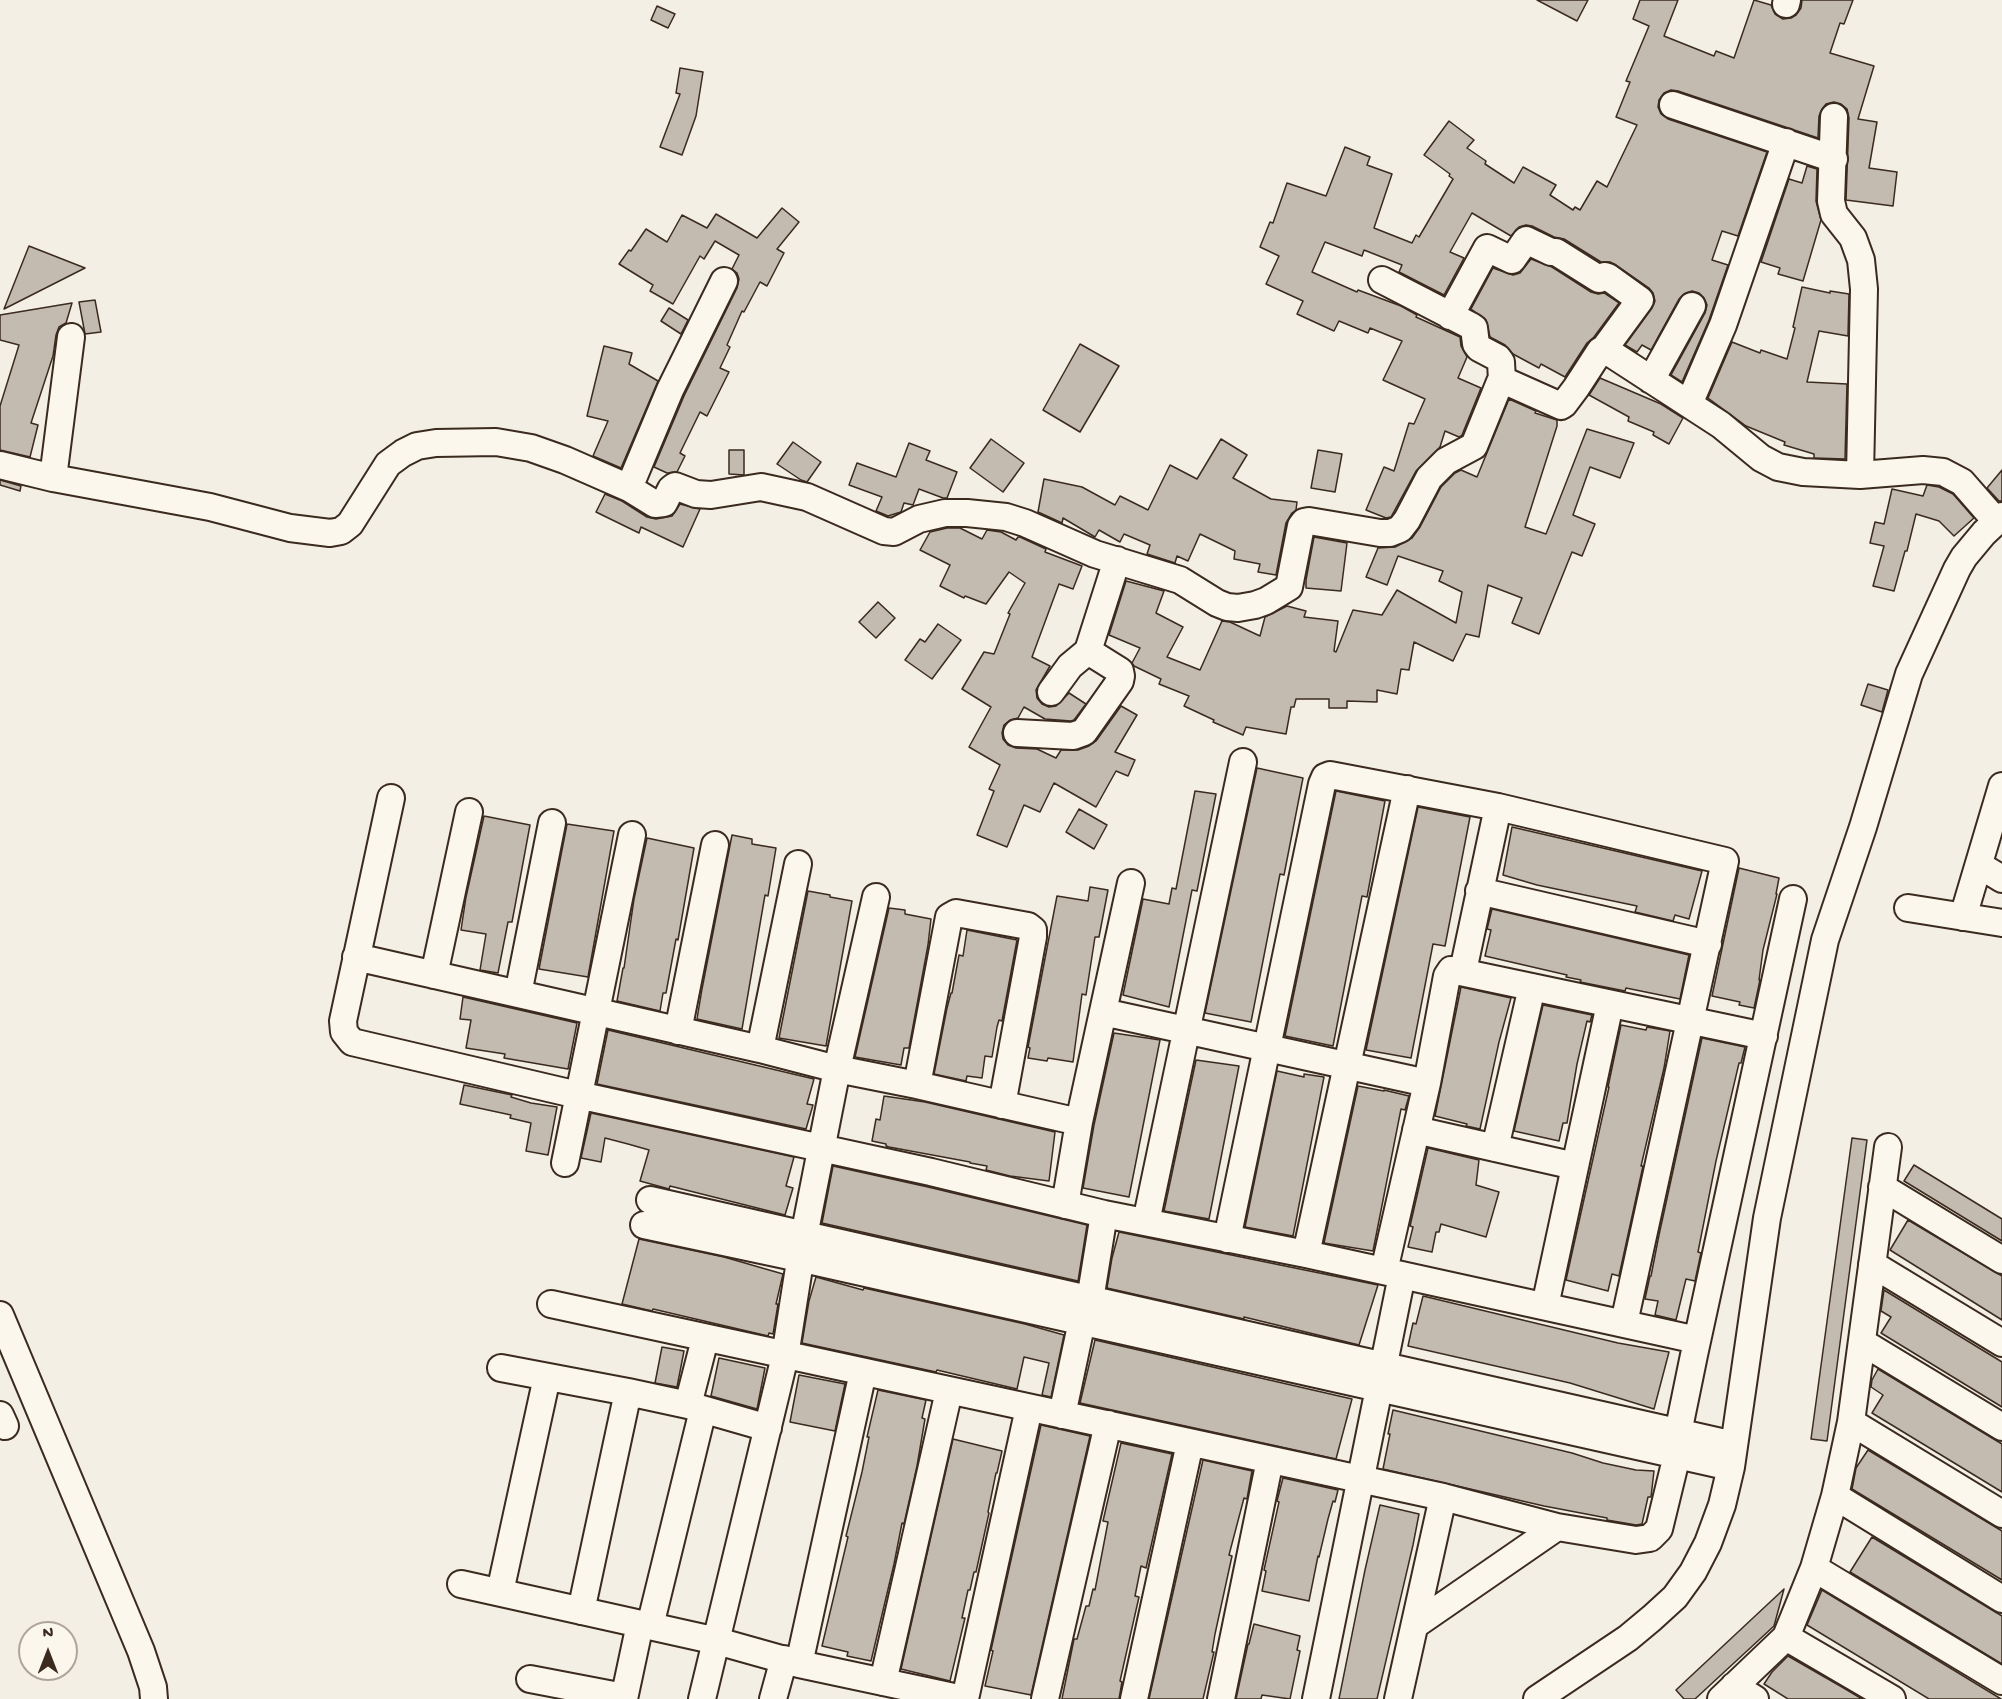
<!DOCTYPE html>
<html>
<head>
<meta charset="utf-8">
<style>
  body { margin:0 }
  #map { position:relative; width:2002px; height:1699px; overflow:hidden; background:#f3efe4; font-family:"Gochi Hand",sans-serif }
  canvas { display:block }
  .north { position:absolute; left:18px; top:1621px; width:60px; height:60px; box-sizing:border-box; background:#fbf7ec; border:2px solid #aea59a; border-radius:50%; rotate:0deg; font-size:16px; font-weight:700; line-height:24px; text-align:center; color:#3b2a1e }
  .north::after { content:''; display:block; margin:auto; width:21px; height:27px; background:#3b2a1e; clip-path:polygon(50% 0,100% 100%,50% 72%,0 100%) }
</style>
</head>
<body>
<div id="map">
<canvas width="2002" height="1699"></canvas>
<div class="north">N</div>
</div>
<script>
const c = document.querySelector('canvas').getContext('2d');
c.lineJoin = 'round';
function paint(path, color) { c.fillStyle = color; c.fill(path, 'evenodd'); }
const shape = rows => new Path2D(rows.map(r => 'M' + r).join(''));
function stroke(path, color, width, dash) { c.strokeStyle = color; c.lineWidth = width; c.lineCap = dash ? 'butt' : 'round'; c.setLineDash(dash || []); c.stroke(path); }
const building = shape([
  [1537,0,1588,0,1577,21,1537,0],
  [1640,0,1678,0,1664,36,1714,56,1716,51,1734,58,1754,0,1771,5,1775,14,1783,19,1791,18,1796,15,1801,8,1802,0,1853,0,1844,24,1840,23,1830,53,1874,66,1858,119,1877,122,1869,168,1897,172,1893,206,1846,200,1849,118,1847,109,1841,104,1834,102,1826,104,1822,109,1819,116,1818,138,1678,91,1671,90,1664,93,1659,100,1658,107,1661,114,1668,119,1767,152,1738,236,1722,231,1712,260,1728,265,1709,320,1682,382,1671,375,1705,313,1707,305,1704,298,1699,293,1692,291,1684,294,1679,299,1651,350,1642,345,1637,352,1625,345,1652,308,1655,301,1653,293,1649,288,1616,265,1610,262,1601,262,1564,239,1554,237,1532,226,1526,225,1519,227,1511,236,1472,213,1450,252,1464,258,1444,295,1399,272,1402,265,1364,250,1362,256,1325,242,1312,272,1357,292,1358,290,1401,306,1417,315,1416,317,1460,337,1461,346,1467,357,1458,378,1481,388,1462,435,1459,437,1445,431,1440,447,1416,471,1391,517,1386,518,1366,510,1384,467,1394,471,1409,423,1414,424,1425,399,1383,380,1402,341,1370,328,1368,333,1339,321,1334,331,1297,314,1303,301,1266,284,1279,256,1260,247,1270,222,1273,223,1287,183,1326,196,1345,147,1370,157,1367,165,1392,174,1374,228,1412,243,1416,235,1419,237,1453,179,1449,176,1450,174,1424,155,1449,121,1474,140,1467,148,1486,161,1485,164,1514,183,1523,167,1556,185,1550,195,1573,210,1575,207,1580,210,1597,181,1607,187,1637,125,1616,117,1630,82,1626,81,1649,26,1633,19,1640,0],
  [657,6,675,14,668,28,651,20,657,6],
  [680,68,703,72,696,116,682,155,660,147,680,94,676,93,680,68],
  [1807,166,1817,169,1816,201,1821,220,1803,281,1778,274,1780,268,1761,262,1789,179,1802,183,1807,166],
  [782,208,799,222,777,249,784,253,767,286,760,282,744,312,742,311,727,345,730,347,720,368,729,372,707,416,700,412,680,453,685,456,677,472,667,473,654,467,684,396,737,288,739,279,737,273,732,269,739,255,715,241,704,259,700,256,673,304,650,291,653,285,619,264,629,250,631,251,646,229,667,242,682,215,707,228,716,214,757,238,782,208],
  [29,246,85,268,4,309,29,246],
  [1531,259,1552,267,1591,292,1598,294,1604,293,1619,303,1594,337,1587,343,1565,377,1541,364,1539,368,1513,354,1505,345,1490,337,1486,320,1471,309,1493,268,1513,275,1520,273,1531,259],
  [1802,287,1830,293,1830,291,1849,294,1848,336,1819,331,1807,382,1847,384,1845,459,1814,458,1814,454,1784,445,1785,442,1746,426,1708,398,1732,342,1760,353,1761,350,1787,359,1795,328,1793,327,1802,287],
  [95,300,101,332,85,334,79,302,95,300],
  [72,303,66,323,59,327,56,335,53,356,31,423,38,425,30,457,0,450,0,406,19,345,0,340,0,315,72,303],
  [669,308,688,320,681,334,661,321,669,308],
  [1080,344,1119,366,1080,432,1043,410,1080,344],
  [604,346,632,353,629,364,658,381,621,468,593,456,608,421,587,416,604,346],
  [1600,378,1661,404,1683,418,1669,444,1653,435,1654,432,1628,421,1629,417,1589,395,1600,378],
  [1509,399,1536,411,1535,413,1557,420,1557,426,1525,527,1546,534,1587,429,1634,443,1620,478,1590,467,1573,515,1595,524,1582,556,1572,552,1539,634,1512,623,1522,598,1488,585,1479,637,1466,634,1453,661,1414,642,1409,670,1401,669,1397,694,1377,690,1377,702,1347,701,1347,708,1329,708,1329,699,1296,699,1294,707,1291,707,1286,734,1246,727,1243,735,1213,722,1214,720,1184,706,1189,696,1159,684,1161,679,1134,666,1132,663,1140,648,1109,635,1126,581,1164,591,1156,613,1183,627,1167,657,1200,670,1222,621,1230,622,1260,636,1265,617,1287,606,1306,611,1304,617,1338,621,1334,651,1336,652,1353,610,1382,615,1397,590,1456,623,1462,592,1439,581,1443,571,1398,556,1387,585,1366,577,1378,548,1395,547,1412,538,1420,527,1441,487,1455,473,1461,470,1477,477,1509,399],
  [991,439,1024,463,1003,492,970,468,991,439],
  [1221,439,1247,455,1233,478,1271,499,1297,502,1296,510,1292,513,1286,523,1276,575,1258,572,1260,564,1234,559,1235,551,1200,534,1188,561,1177,556,1175,563,1147,554,1150,545,1124,534,1120,542,1099,530,1095,537,1063,518,1062,523,1038,512,1044,479,1082,487,1115,505,1120,496,1148,510,1170,465,1197,479,1221,439],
  [793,442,821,462,807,482,801,480,777,464,793,442],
  [909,443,930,451,926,460,957,472,947,498,943,498,919,489,913,505,904,503,901,512,888,516,876,511,882,497,849,485,857,463,896,477,909,443],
  [729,450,744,450,744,475,729,474,729,450],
  [1318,450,1342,454,1335,492,1311,488,1318,450],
  [2002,470,2002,501,1999,501,1987,488,2002,470],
  [0,480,21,486,20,491,0,485,0,480],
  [1927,485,1939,487,1953,494,1974,518,1954,536,1939,521,1916,514,1907,551,1905,551,1894,591,1873,586,1884,546,1870,543,1875,522,1884,524,1892,489,1923,496,1927,485],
  [605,494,622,501,647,517,656,519,672,516,680,504,700,509,683,547,641,527,639,533,596,512,605,494],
  [947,528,960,528,982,539,987,530,1001,532,1016,540,1018,537,1020,537,1046,549,1045,552,1082,566,1073,589,1059,584,1032,657,1050,666,1036,690,1037,698,1042,704,1049,707,1056,706,1069,693,1086,704,1074,720,1071,721,1045,719,1024,707,1018,718,1010,720,1004,725,1002,733,1003,739,1008,745,1016,748,1037,749,1056,758,1061,750,1078,750,1089,746,1096,741,1121,706,1137,715,1115,752,1135,760,1128,776,1116,771,1096,807,1054,783,1040,812,1024,805,1007,847,977,835,994,791,989,789,1000,765,969,747,991,707,962,689,984,652,994,654,1010,614,1008,613,1025,583,1009,572,986,604,965,596,964,598,940,586,950,565,920,550,930,532,947,528],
  [1314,537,1347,543,1341,591,1306,588,1306,580,1314,537],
  [878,602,895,618,876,638,859,622,878,602],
  [938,624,961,640,932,679,905,660,920,639,925,642,938,624],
  [1868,684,1888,690,1882,712,1861,705,1868,684],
  [1257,768,1303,778,1284,875,1280,874,1251,1022,1205,1013,1257,768],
  [1195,791,1216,794,1197,891,1192,890,1169,1007,1123,995,1143,899,1169,904,1172,888,1176,889,1195,791],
  [1336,791,1385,801,1367,897,1362,896,1333,1046,1285,1036,1336,791],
  [1418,807,1470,817,1445,946,1433,944,1411,1058,1366,1050,1418,807],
  [1079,809,1107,825,1094,849,1066,832,1079,809],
  [484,816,530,825,515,906,512,922,508,922,498,973,480,970,486,934,461,930,466,897,484,816],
  [567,824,614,831,588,977,539,969,567,824],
  [1512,827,1702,871,1689,919,1675,915,1673,921,1635,912,1637,906,1537,885,1503,875,1512,827],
  [732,835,752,839,752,844,776,848,768,896,765,895,742,1029,697,1019,702,989,732,835],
  [647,838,694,848,678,940,676,939,666,993,663,993,660,1011,617,1001,623,968,624,968,634,899,647,838],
  [1739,868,1779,878,1776,894,1777,894,1763,950,1759,980,1760,980,1754,1008,1739,1005,1740,1002,1712,996,1739,868],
  [1090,887,1108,890,1099,937,1095,937,1086,995,1082,994,1073,1062,1048,1058,1047,1061,1028,1058,1030,1048,1028,1047,1057,896,1088,901,1090,887],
  [808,891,830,895,830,897,852,901,826,1046,779,1038,808,891],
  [889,908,905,910,905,914,931,919,928,945,909,1048,904,1048,901,1065,855,1057,889,908],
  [1492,909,1689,955,1680,999,1626,988,1625,991,1580,982,1581,980,1566,977,1567,975,1485,956,1491,930,1487,929,1492,909],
  [967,930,1017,940,1002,1021,999,1020,997,1027,992,1057,985,1056,982,1078,967,1076,966,1081,934,1074,947,1008,951,993,952,993,959,955,963,956,967,930],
  [1461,987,1511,998,1499,1042,1480,1129,1466,1126,1467,1124,1435,1116,1461,987],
  [463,997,577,1023,568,1069,504,1058,505,1054,466,1048,471,1020,460,1019,463,997],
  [1543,1005,1592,1015,1590,1022,1587,1021,1577,1064,1567,1123,1563,1123,1559,1141,1514,1131,1543,1005],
  [1621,1025,1646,1030,1647,1027,1670,1031,1664,1068,1641,1166,1643,1166,1619,1276,1612,1274,1608,1291,1566,1280,1609,1087,1608,1087,1621,1025],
  [608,1030,814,1079,807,1104,813,1105,806,1129,597,1084,608,1030],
  [1114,1033,1160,1040,1129,1197,1083,1188,1094,1125,1114,1033],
  [1702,1038,1745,1047,1741,1063,1739,1063,1716,1161,1698,1252,1701,1253,1695,1281,1686,1279,1676,1320,1655,1315,1658,1301,1645,1299,1650,1276,1651,1276,1659,1235,1702,1038],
  [1196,1060,1239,1066,1209,1219,1164,1211,1196,1060],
  [1277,1071,1304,1077,1304,1074,1324,1077,1293,1236,1245,1227,1277,1071],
  [464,1085,512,1095,511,1097,531,1103,557,1107,548,1155,526,1151,531,1123,510,1118,511,1115,460,1104,464,1085],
  [1358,1086,1384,1091,1384,1090,1409,1096,1405,1110,1401,1109,1373,1251,1324,1243,1358,1086],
  [884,1096,925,1102,1055,1132,1049,1181,1010,1176,986,1170,987,1166,970,1163,970,1162,889,1147,886,1146,886,1144,872,1141,876,1119,880,1120,884,1096],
  [591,1113,794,1157,786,1186,793,1188,785,1215,670,1186,669,1189,640,1181,649,1150,628,1144,605,1138,601,1162,581,1158,591,1113],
  [1852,1138,1867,1140,1827,1441,1811,1439,1852,1138],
  [1428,1148,1479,1160,1476,1185,1499,1192,1486,1237,1441,1224,1439,1232,1436,1232,1432,1252,1408,1247,1413,1227,1410,1226,1428,1148],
  [1914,1165,2002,1219,2002,1241,1904,1181,1914,1165],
  [833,1166,928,1187,1087,1225,1078,1281,822,1223,833,1166],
  [1908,1220,2002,1276,2002,1320,1890,1250,1908,1220],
  [1119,1232,1378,1285,1359,1345,1244,1317,1244,1319,1107,1288,1112,1258,1119,1232],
  [639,1239,724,1257,783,1274,776,1304,778,1304,773,1334,769,1333,768,1336,653,1309,652,1311,622,1304,639,1239],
  [816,1277,863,1290,864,1288,1025,1324,1064,1335,1051,1397,1042,1395,1049,1363,1024,1357,1017,1389,937,1370,936,1372,802,1343,809,1301,816,1277],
  [1884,1290,2002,1362,2002,1407,1881,1333,1891,1317,1881,1311,1884,1290],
  [1423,1296,1618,1343,1669,1352,1654,1409,1570,1383,1408,1346,1413,1323,1416,1324,1423,1296],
  [1095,1340,1352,1399,1336,1459,1080,1403,1095,1340],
  [662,1347,684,1351,677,1387,655,1383,662,1347],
  [719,1358,765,1368,757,1409,711,1396,719,1358],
  [1878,1369,2002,1444,2002,1492,1872,1413,1883,1395,1871,1387,1872,1380,1878,1369],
  [799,1375,845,1384,835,1431,790,1422,799,1375],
  [878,1390,926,1400,922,1418,925,1419,917,1466,904,1524,902,1523,894,1564,871,1661,847,1656,848,1652,822,1646,848,1537,846,1536,862,1472,869,1437,867,1437,878,1390],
  [1393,1410,1572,1453,1603,1463,1636,1470,1654,1471,1651,1497,1648,1497,1642,1524,1636,1525,1607,1520,1607,1518,1544,1506,1383,1469,1390,1434,1388,1434,1393,1410],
  [1041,1425,1090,1436,1031,1695,985,1686,993,1651,991,1650,1041,1425],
  [953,1439,1002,1451,997,1473,996,1473,988,1512,989,1513,976,1572,974,1572,970,1590,968,1590,962,1618,965,1618,950,1681,901,1669,953,1439],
  [1121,1443,1172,1454,1146,1568,1141,1566,1135,1596,1139,1597,1120,1681,1122,1682,1119,1699,1062,1699,1074,1639,1077,1639,1086,1606,1089,1606,1093,1589,1095,1590,1108,1522,1103,1521,1121,1443],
  [1868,1450,2002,1531,2002,1580,1852,1489,1856,1468,1868,1450],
  [1203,1460,1252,1471,1247,1499,1244,1498,1229,1555,1232,1556,1215,1634,1212,1652,1214,1652,1203,1699,1149,1699,1203,1460],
  [1283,1478,1338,1490,1335,1502,1333,1501,1328,1519,1319,1557,1318,1556,1309,1601,1262,1591,1266,1571,1264,1570,1279,1502,1277,1501,1283,1478],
  [1380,1505,1419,1514,1413,1545,1377,1699,1339,1699,1365,1570,1380,1505],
  [1872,1537,2002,1616,2002,1664,1850,1572,1872,1537],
  [1784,1589,1774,1626,1695,1699,1684,1699,1676,1690,1784,1589],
  [1822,1590,2001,1699,1929,1699,1807,1625,1822,1590],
  [1254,1624,1300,1636,1297,1650,1300,1651,1290,1699,1262,1695,1261,1699,1236,1699,1248,1644,1249,1644,1254,1624],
  [1788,1656,1842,1687,1862,1699,1788,1699,1764,1684,1772,1672,1788,1656]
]);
const minor = shape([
  [1786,4,1787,0],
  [1673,105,1834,159],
  [1834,117,1831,201,1834,214,1853,238,1861,260,1864,289,1860,475],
  [1382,280,1471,326,1474,328,1476,344,1479,348,1498,358,1501,362,1502,381],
  [1450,316,1487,248,1512,260,1526,240,1551,252,1556,252,1599,279,1605,276,1608,277,1640,300,1604,349],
  [1651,380,1692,306],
  [1689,404,1723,325,1786,142],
  [0,465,53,478,210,507,290,528,330,533,341,531,350,524,388,464,403,453,417,446,436,443,496,442,531,448,565,460,629,488,655,504,664,503,671,489,675,486,696,494,711,495,761,487,807,497,884,531,894,532,919,519,945,513,967,513,1006,517,1025,523,1095,554,1180,580,1217,603,1227,607,1238,608,1255,605,1266,601,1289,587,1301,526,1304,522,1309,521,1380,533,1390,533,1400,529,1407,520,1429,478,1446,461,1474,446,1500,382,1505,381,1561,406,1564,404,1576,388,1600,351,1604,349,1721,425,1761,458,1778,467,1803,472,1860,475,1923,470,1943,472,1962,482,1996,521],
  [53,478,71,337],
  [629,488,670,390,724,281],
  [1051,692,1070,666,1088,651,1117,560],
  [1017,733,1073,736,1084,732,1120,681,1121,676,1120,671,1088,651],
  [391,798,343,1021,344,1032,352,1042,578,1095,931,1172,1104,1214,1306,1254,1697,1340],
  [1979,865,2002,879],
  [1479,891,1708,944],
  [1908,908,2002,923],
  [1963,917,2002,786],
  [356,957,760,1049,837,1069,917,1085,1079,1122],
  [1463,971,1498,807],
  [434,975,469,812],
  [518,994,552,823],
  [1103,1012,1427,1083],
  [678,1031,715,845],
  [760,1049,798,864],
  [917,1085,949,917,956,913,1028,926,1033,930,1033,937,1002,1105],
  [1416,1130,1575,1166],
  [1495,1148,1532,987],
  [565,1163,632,835],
  [1882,1187,2002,1260],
  [650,1200,1734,1445],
  [1065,1205,1079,1122,1131,883],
  [1146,1222,1243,762],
  [644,1225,799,1258,1731,1467],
  [1227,1239,1322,784,1325,777,1330,775,1498,807,1725,861,1624,1323],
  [1306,1254,1407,789],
  [1872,1264,2002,1343],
  [1384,1271,1427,1083,1447,976,1451,970,1764,1036],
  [1090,1300,1104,1214],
  [551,1304,1443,1497,1557,1527,1636,1540,1650,1538,1659,1529,1677,1455,1678,1433,1694,1355,1793,899],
  [1545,1306,1610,1004],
  [0,1315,141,1651,153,1687,154,1699],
  [1862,1342,2002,1427],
  [501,1368,628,1392,688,1405,768,1428],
  [688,1405,705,1339],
  [0,1415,5,1426],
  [1062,1415,1082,1321],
  [1851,1422,2002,1514],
  [1835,1496,2002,1599],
  [1814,1568,2002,1681],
  [461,1584,717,1641,799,1664,963,1699],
  [500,1592,547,1377],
  [581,1611,628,1392],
  [1415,1625,1557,1527],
  [650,1626,703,1410],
  [1786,1637,1892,1699],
  [799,1664,863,1372],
  [530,1679,624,1697],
  [883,1682,949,1391],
  [1734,1686,1755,1699],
  [624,1699,640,1624],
  [702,1699,785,1356,804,1236,837,1069,876,897],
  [773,1699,784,1659],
  [965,1699,1029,1408],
  [1045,1699,1108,1424],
  [1134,1699,1190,1443],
  [1221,1699,1270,1460],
  [1316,1699,1402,1275],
  [1398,1699,1443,1497],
  [1537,1699,1628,1638,1652,1618,1675,1597,1693,1572,1708,1543,1722,1505,1731,1467,1767,1218,1825,940,1863,827,1909,674,1957,569,1964,557,1984,533,2002,516],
  [1721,1699,1786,1637,1814,1568,1835,1496,1851,1422,1888,1147]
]);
paint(building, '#c3bbb0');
stroke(building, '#3b2a1e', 1.5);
stroke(minor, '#3b2a1e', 30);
stroke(minor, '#fbf7ec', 26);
</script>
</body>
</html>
